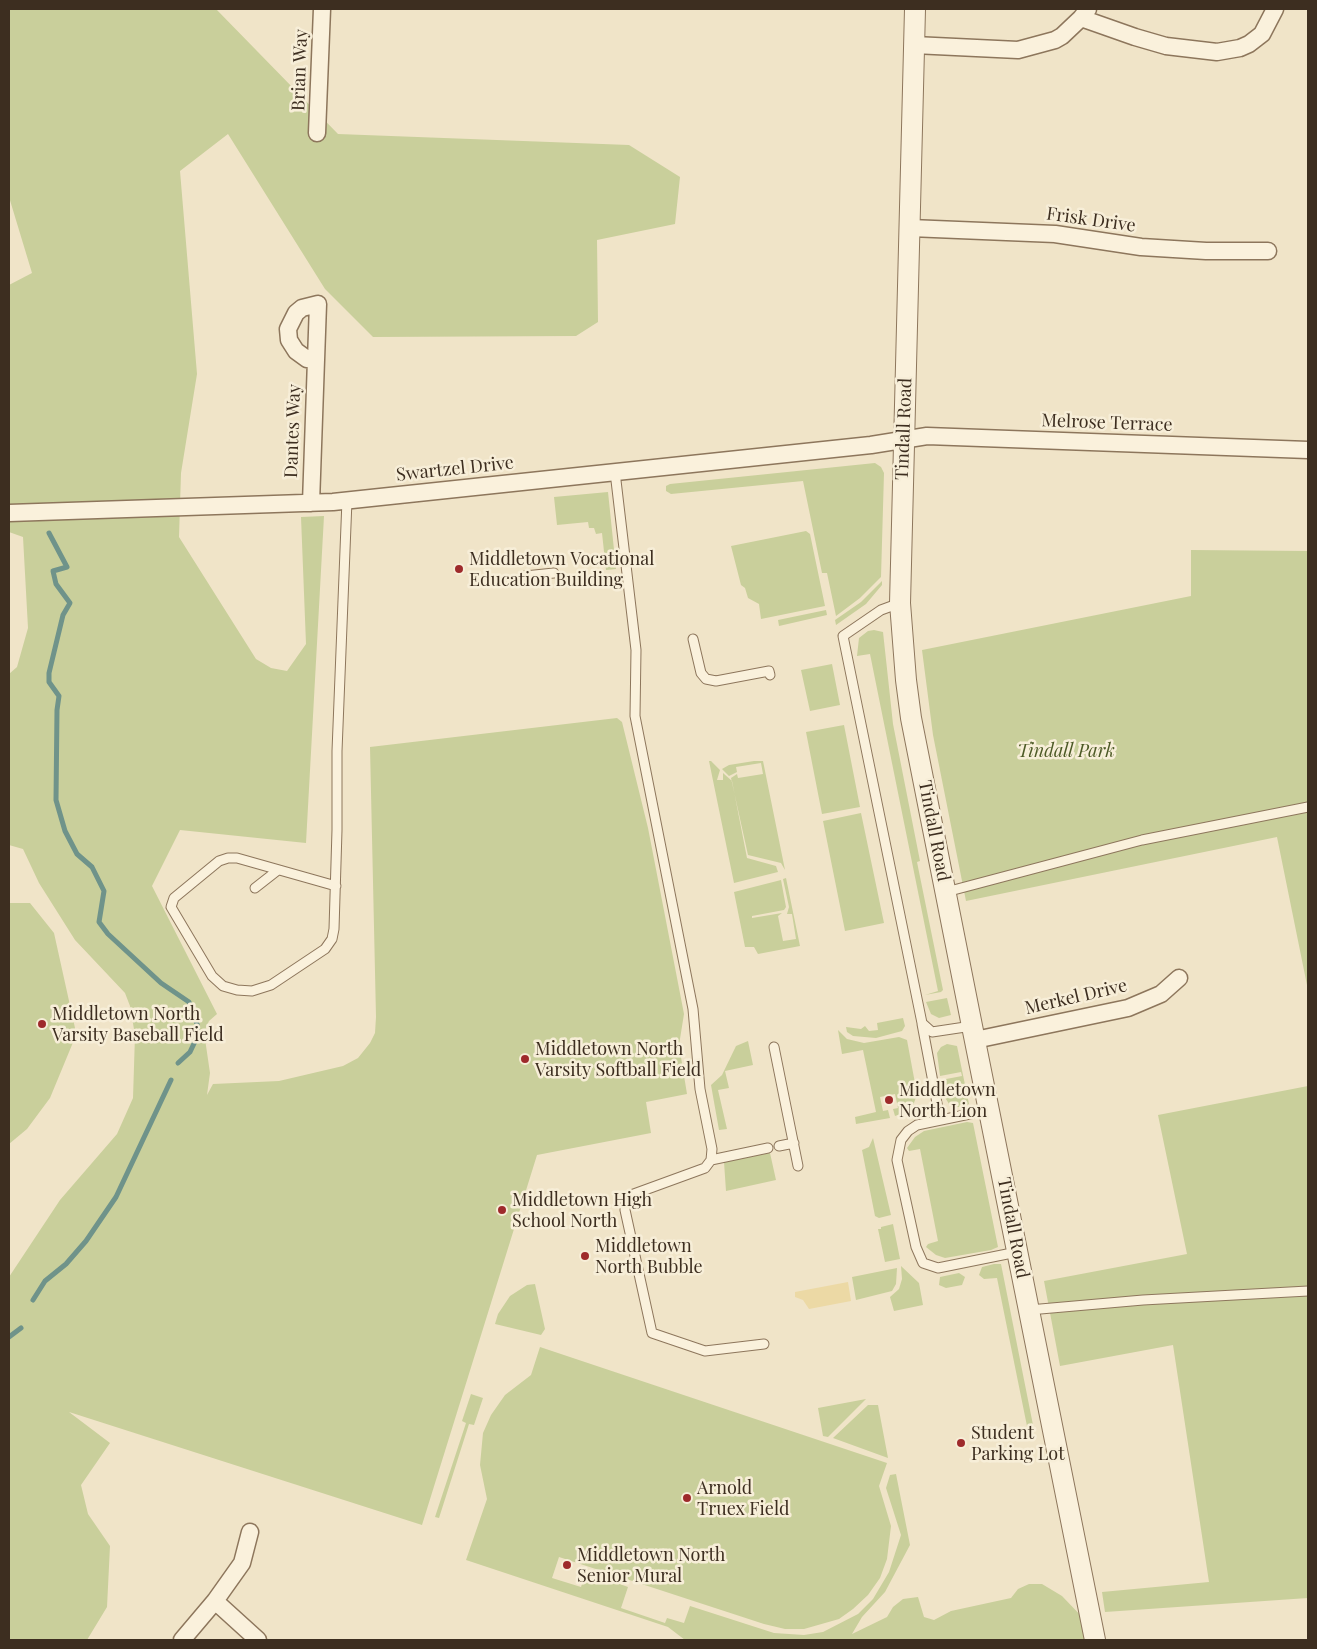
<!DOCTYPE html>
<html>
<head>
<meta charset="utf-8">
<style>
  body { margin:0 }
  #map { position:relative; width:1317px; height:1649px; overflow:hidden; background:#f0e4c8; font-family:"Playfair Display",serif }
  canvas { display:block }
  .frame { position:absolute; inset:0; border:10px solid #3d2e20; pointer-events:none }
</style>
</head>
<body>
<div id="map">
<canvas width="1317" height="1649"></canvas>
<div class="frame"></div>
</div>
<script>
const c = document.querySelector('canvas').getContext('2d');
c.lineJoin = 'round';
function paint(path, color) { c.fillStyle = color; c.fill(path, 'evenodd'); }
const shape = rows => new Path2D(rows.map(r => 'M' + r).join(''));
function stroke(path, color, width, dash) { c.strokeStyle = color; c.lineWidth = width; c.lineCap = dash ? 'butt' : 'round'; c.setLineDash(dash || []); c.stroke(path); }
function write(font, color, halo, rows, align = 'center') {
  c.font = font + ' "Playfair Display",serif'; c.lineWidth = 5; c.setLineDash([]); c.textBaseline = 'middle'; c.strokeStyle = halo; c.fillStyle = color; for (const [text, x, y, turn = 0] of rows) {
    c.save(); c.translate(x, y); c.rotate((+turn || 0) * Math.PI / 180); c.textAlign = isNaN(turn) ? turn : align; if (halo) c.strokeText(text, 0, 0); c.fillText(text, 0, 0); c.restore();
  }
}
const green = shape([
  [9,9,216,9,338,134,629,145,680,177,675,224,597,240,598,322,576,336,373,337,325,289,228,134,180,171,197,374,181,473,179,537,256,659,271,668,287,671,306,644,301,517,324,516,306,843,180,830,152,886,217,1014,209,1021,204,1032,210,1073,207,1095,213,1084,279,1081,343,1066,358,1058,370,1043,375,1033,376,1017,370,747,617,718,622,722,648,828,684,1014,679,1045,687,1094,646,1102,651,1133,537,1155,422,1525,69,1412,110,1443,81,1485,88,1514,110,1546,107,1607,87,1640,9,1640,9,1277,60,1200,117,1134,133,1098,135,1035,130,1006,125,993,75,940,39,883,23,849,9,845,9,674,17,667,28,628,23,537,9,532,9,285,32,273,9,197],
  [875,463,881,467,884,473,881,577,860,598,836,616,827,573,822,573,803,481,671,494,666,491,666,486,670,484],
  [608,492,616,569,606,570,602,533,596,534,594,528,589,528,588,522,557,525,554,497],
  [806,531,810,534,825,606,761,619,759,604,748,598,745,588,741,585,731,546],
  [1191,550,1308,551,1308,990,1277,837,966,901,933,735,922,650,1191,596],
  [882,581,882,585,866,604,836,625,835,620,861,602],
  [826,610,827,615,779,626,778,620],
  [874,630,883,632,893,724,920,861,917,862,943,990,941,992,925,995,938,991,870,654,857,656,859,638,868,631],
  [832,664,840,705,810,711,801,670],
  [844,725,860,807,822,814,806,732],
  [709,761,711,761,720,770,717,780,723,780,723,773,732,781,747,858,776,866,778,872,734,883],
  [754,761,763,761,785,870,781,863,748,855,731,778,737,774,738,778,763,774,761,763,736,767,737,772,729,776,722,769,729,765],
  [861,813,884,923,845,931,823,821],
  [786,878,800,946,758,954,754,947,745,947,734,892,781,880,786,907,784,910,752,916,752,918,782,913,778,916,783,941,796,939,792,914,787,914,789,907,783,879],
  [9,903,30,903,54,933,75,1028,74,1040,50,1098,27,1129,9,1144],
  [947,998,951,1015,939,1018,931,1014,926,1002],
  [903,1018,905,1026,902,1031,876,1038,853,1036,847,1032,846,1027,861,1029,865,1026,869,1031,878,1030,877,1023],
  [838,1030,847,1039,864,1043,899,1037,907,1040,917,1094,913,1106,907,1112,895,1116,893,1109,898,1108,895,1094,880,1097,883,1111,888,1110,890,1118,856,1124,855,1117,876,1112,863,1050,842,1054],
  [748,1041,753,1065,725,1071,729,1088,718,1090,727,1129,719,1130,711,1085,722,1075,736,1046],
  [947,1044,957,1046,969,1104,962,1107,951,1107,944,1096,941,1080,962,1076,961,1072,940,1076,937,1053,941,1047],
  [1308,1086,1308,1598,1105,1612,1102,1592,1209,1582,1173,1345,1060,1366,1044,1281,1187,1254,1158,1115],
  [967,1122,973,1123,998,1247,991,1250,945,1258,936,1255,926,1247,928,1244,938,1241,920,1149,909,1151,907,1148,915,1137,924,1131],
  [873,1138,891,1215,879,1218,875,1216,862,1150,869,1147],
  [770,1153,776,1180,726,1191,724,1162],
  [893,1224,900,1259,885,1262,878,1229,881,1229,881,1227],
  [994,1264,1001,1264,1034,1430,1028,1431,997,1278,984,1279,979,1275,982,1267],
  [901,1266,919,1283,923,1305,894,1311,890,1297,899,1289,902,1279],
  [897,1268,896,1284,892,1291,856,1300,852,1277],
  [959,1273,965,1277,962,1285,946,1288,939,1285,940,1277],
  [535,1284,545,1329,541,1335,495,1324,498,1314,510,1296,527,1285],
  [540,1347,887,1463,879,1486,891,1526,887,1559,880,1578,868,1595,853,1609,839,1619,804,1629,785,1629,764,1624,559,1557,552,1578,581,1587,586,1572,628,1587,621,1608,665,1623,667,1618,684,1623,690,1606,774,1633,804,1635,823,1632,858,1614,873,1599,889,1572,901,1535,886,1488,890,1475,896,1474,910,1545,885,1592,862,1617,852,1634,887,1617,893,1607,903,1599,918,1597,924,1617,934,1620,951,1611,1011,1598,1018,1589,1029,1584,1042,1584,1062,1596,1086,1621,1090,1640,685,1640,668,1627,466,1560,487,1499,480,1465,483,1433,491,1415,505,1395,531,1375],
  [471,1394,483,1398,474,1425,469,1424,439,1518,435,1517,466,1423,462,1421],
  [866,1399,828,1437,823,1436,818,1408],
  [868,1405,878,1405,888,1458,833,1438]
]);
const sand = shape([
  [848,1282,851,1301,809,1309,803,1300,795,1297,795,1292]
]);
const stream = shape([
  [49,533,67,567,53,571,56,584,70,603,63,615,49,673,49,682,59,696,57,710,56,800,65,831,77,854,92,867,104,891,99,922,108,934,161,983,189,1002,197,1024,198,1035,190,1052,178,1063],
  [33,1300,45,1281,66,1264,86,1241,116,1197,171,1080],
  [9,1337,21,1328]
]);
const service = shape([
  [615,472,636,650,635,716,693,1009,700,1089,712,1149,711,1160,705,1168,631,1195,626,1200,625,1210,652,1333,705,1351,764,1344],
  [525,576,554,573],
  [900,603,881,610,843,636,922,1023,932,1032,972,1026],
  [693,639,701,673,706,679,716,681,769,671,770,675],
  [336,886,237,858,228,858,219,861,174,898,171,907,212,976,223,986,237,990,252,991,271,985,325,949,332,939,334,929,337,830,337,751,347,500],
  [255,888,278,870],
  [946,892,1142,840,1308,807],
  [922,1024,940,1119],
  [774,1047,798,1166],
  [989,1110,917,1125,908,1131,901,1140,897,1160,916,1247,923,1263,938,1268,1017,1252],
  [779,1146,794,1143],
  [711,1160,768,1148],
  [1029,1310,1143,1300,1308,1291]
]);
const minor = shape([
  [1088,9,1081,18,1135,37,1166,46,1217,52,1240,48,1249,44,1262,34,1275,9],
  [914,45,1018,50,1055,40,1062,36,1081,18],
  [317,133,322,9],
  [910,228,1055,234,1141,247,1206,251,1268,251],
  [311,503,316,360,318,304,302,308,296,313,288,329,289,340,296,351,307,359,316,360],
  [9,513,333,502,871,445,927,436,1308,450],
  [975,1040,1128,1008,1161,994,1179,978],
  [215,1601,258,1640],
  [182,1640,215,1601,242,1563,250,1532]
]);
const tertiary = shape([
  [915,9,900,603,906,680,911,718,972,1026,1095,1640]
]);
const markers = [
  [459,569,5,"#9e2a2b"],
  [42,1024,5,"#9e2a2b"],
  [525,1059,5,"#9e2a2b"],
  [889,1100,5,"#9e2a2b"],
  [502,1210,5,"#9e2a2b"],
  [585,1256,5,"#9e2a2b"],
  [961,1443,5,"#9e2a2b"],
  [687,1498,5,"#9e2a2b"],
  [567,1565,5,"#9e2a2b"]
];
const streetNames = [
  ["Brian Way",300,70,-88],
  ["Frisk Drive",1091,220,8],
  ["Melrose Terrace",1107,423,2],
  ["Tindall Road",904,429,-88],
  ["Dantes Way",293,431,-88],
  ["Swartzel Drive",455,469,-6],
  ["Tindall Road",934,831,79],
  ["Merkel Drive",1076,997,-13],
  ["Tindall Road",1013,1228,79]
];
const poiNames = [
  ["Middletown Vocational",469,559],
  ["Education Building",469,580],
  ["Middletown North",52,1014],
  ["Varsity Baseball Field",52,1035],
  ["Middletown North",535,1049],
  ["Varsity Softball Field",535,1070],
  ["Middletown",899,1090],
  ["North Lion",899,1111],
  ["Middletown High",512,1200],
  ["School North",512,1221],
  ["Middletown",595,1246],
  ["North Bubble",595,1267],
  ["Student",971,1433],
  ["Parking Lot",971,1454],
  ["Arnold",697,1488],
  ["Truex Field",697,1509],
  ["Middletown North",577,1555],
  ["Senior Mural",577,1576]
];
const parkNames = [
  ["Tindall Park",1066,751]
];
paint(green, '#c9cf9b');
paint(sand, '#ecd9a5');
stroke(stream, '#6f938a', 5);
stroke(service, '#8d765c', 11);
stroke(minor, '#8d765c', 19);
stroke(tertiary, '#8d765c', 22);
stroke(service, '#faf1dc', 9);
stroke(minor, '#faf1dc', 16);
stroke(tertiary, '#faf1dc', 20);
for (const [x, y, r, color] of markers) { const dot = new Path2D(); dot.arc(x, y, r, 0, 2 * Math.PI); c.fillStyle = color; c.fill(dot); stroke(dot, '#f7eed8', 2); }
write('18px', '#3d2e20', '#f7eed8', streetNames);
write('18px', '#3d2e20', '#f7eed8', poiNames, 'left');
write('italic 18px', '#4d5a26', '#f7eed8', parkNames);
</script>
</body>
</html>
